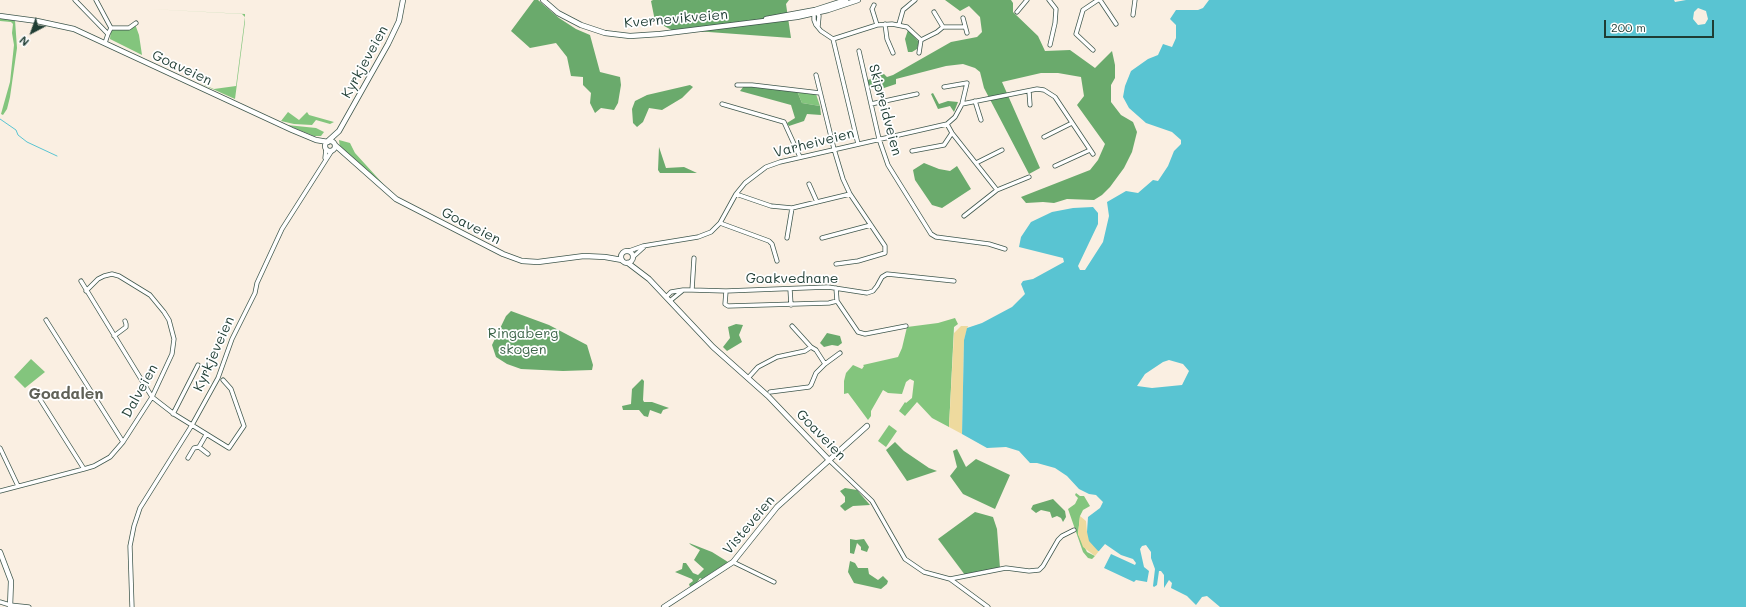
<!DOCTYPE html>
<html>
<head>
<meta charset="utf-8">
<style>
  body { margin:0 }
  #map { position:relative; width:1746px; height:607px; overflow:hidden; background:#faefe2; font-family:Mali,sans-serif }
  canvas { display:block }
  .north { position:absolute; left:12px; top:12px; width:40px; height:40px; -webkit-text-stroke:3px #fff; paint-order:stroke; rotate:221deg; font-size:11px; font-weight:700; line-height:16px; text-align:center; color:#1f3d34 }
  .north::after { content:''; display:block; margin:auto; width:14px; height:18px; background:#1f3d34; clip-path:polygon(50% 0,100% 100%,50% 72%,0 100%) }
  .scale { position:absolute; left:1604px; top:20px; width:110px; height:18px; box-sizing:border-box; border:2px solid #1f3d34; border-top:0; padding-left:5px; font-size:12px; line-height:14px; white-space:nowrap; color:#1f3d34; -webkit-text-stroke:3px #fff; paint-order:stroke }
</style>
</head>
<body>
<div id="map">
<canvas width="1746" height="607"></canvas>
<div class="north">N</div>
<div class="scale">200 m</div>
</div>
<script>
const c = document.querySelector('canvas').getContext('2d');
c.lineJoin = 'round';
function paint(path, color) { c.fillStyle = color; c.fill(path, 'evenodd'); }
const shape = rows => new Path2D(rows.map(r => 'M' + r).join(''));
function stroke(path, color, width, dash) { c.strokeStyle = color; c.lineWidth = width; c.lineCap = dash ? 'butt' : 'round'; c.setLineDash(dash || []); c.stroke(path); }
function write(font, color, halo, rows, align = 'center') {
  c.font = font + ' Mali,sans-serif'; c.lineWidth = 3.5; c.setLineDash([]); c.textBaseline = 'middle'; c.strokeStyle = halo; c.fillStyle = color; for (const [text, x, y, turn = 0] of rows) {
    c.save(); c.translate(x, y); c.rotate((+turn || 0) * Math.PI / 180); c.textAlign = isNaN(turn) ? turn : align; if (halo) c.strokeText(text, 0, 0); c.fillText(text, 0, 0); c.restore();
  }
}
const green = shape([
  [150,9,245,14,245,22,235,99,199,83,214,89,236,86,245,17,242,14],
  [0,18,15,20,17,48,10,97,7,109,3,115,1,114,10,82,14,45,12,33,13,24,11,22,0,21],
  [135,24,139,35,142,55,110,39,111,28,129,28],
  [797,91,816,94,820,106,802,103],
  [288,112,299,120,307,112,309,115,334,122,330,124,316,120,312,125,294,124,281,121],
  [287,125,316,128,324,132,321,136,314,136],
  [339,140,350,143,355,153,385,186,340,148],
  [955,318,958,324,954,327,949,427,932,418,917,402,905,416,899,411,905,402,906,403,912,398,914,381,910,379,906,382,902,394,888,393,883,390,871,411,871,416,868,420,848,393,844,394,844,381,846,373,853,365,862,369,864,366,863,365,898,357,902,348,907,327,938,323],
  [31,359,45,372,25,388,14,377],
  [889,425,897,431,886,447,878,441],
  [1076,493,1080,496,1084,496,1090,506,1083,510,1080,516,1078,534,1087,552,1095,556,1092,559,1088,558,1083,552,1068,509,1075,504,1078,498,1075,495]
]);
const forest = shape([
  [534,0,538,0,559,18,576,29,590,35,600,72,620,77,621,85,618,103,614,110,601,108,595,113,590,103,591,93,583,85,583,77,571,76,567,57,556,43,530,48,511,31],
  [653,0,789,0,786,4,791,38,695,31,677,33,655,21,651,1],
  [945,0,1011,0,1013,3,1013,12,1038,36,1045,51,1070,50,1095,68,1112,51,1115,65,1115,78,1111,85,1111,102,1121,115,1133,122,1137,132,1132,152,1124,168,1110,187,1102,195,1094,200,1067,199,1054,203,1043,202,1026,203,1021,197,1090,170,1098,160,1105,144,1077,105,1084,96,1081,77,1058,73,1041,73,1002,82,1040,168,1029,174,984,88,980,72,975,68,963,64,946,66,896,79,896,84,881,89,867,87,865,81,884,74,887,77,893,75,951,42,977,37,982,32,980,17,969,6,960,11],
  [908,30,919,42,917,49,912,52,908,52,905,39],
  [690,85,693,87,682,98,662,110,649,108,643,122,637,127,633,123,632,109,635,101,647,95],
  [744,86,797,91,802,103,820,106,821,115,807,114,804,121,789,126,787,123,795,118,791,105,740,91],
  [933,93,939,104,948,101,958,102,954,112,950,106,938,109,931,94],
  [659,147,666,168,684,167,697,173,660,173,658,170],
  [924,163,939,169,950,171,957,166,971,189,942,208,932,205,915,180,913,170],
  [511,311,549,325,587,345,593,365,592,370,563,371,521,369,507,364,496,357,492,345,506,316],
  [736,324,743,325,739,335,742,342,727,351,723,347,730,338,728,327],
  [827,333,840,336,842,343,838,346,832,345,824,347,820,343],
  [642,379,644,381,643,400,644,402,652,402,669,408,663,410,661,414,650,410,648,417,644,416,639,410,623,410,622,406,631,404,632,389],
  [895,442,904,451,929,468,937,471,907,481,886,450],
  [957,449,966,467,976,459,1010,475,995,509,963,494,950,476,957,467,953,451],
  [845,488,857,490,870,505,853,506,845,511,840,506,845,502,845,497,840,491],
  [1053,499,1065,511,1066,517,1063,522,1061,518,1057,516,1052,518,1050,512,1041,510,1036,513,1031,509,1033,505],
  [975,512,993,517,997,529,1000,568,965,575,938,539],
  [850,539,856,540,864,539,869,547,867,552,861,550,861,547,857,543,854,554,850,553],
  [689,543,712,552,728,562,702,579,700,578,696,584,690,587,689,584,693,581,692,579,675,572,682,569,683,563,686,563,693,573,698,575,704,569,694,560,700,550,691,545],
  [850,561,855,563,858,568,868,568,869,574,878,580,883,576,888,581,887,584,881,589,854,583,848,572]
]);
const sand = shape([
  [961,326,968,326,964,340,962,434,949,427,954,333],
  [1080,516,1086,521,1087,532,1098,551,1099,551,1095,556,1083,547,1078,534]
]);
const water = shape([
  [1209,0,1674,0,1675,2,1686,0,1746,0,1746,607,1220,607,1207,596,1202,597,1196,605,1187,596,1171,588,1172,583,1169,580,1164,588,1164,575,1161,571,1159,571,1157,585,1154,587,1153,586,1155,569,1151,558,1151,552,1146,545,1142,546,1140,549,1144,567,1149,571,1147,582,1136,580,1134,582,1104,568,1111,554,1135,565,1136,563,1133,559,1121,555,1105,544,1099,551,1098,551,1089,541,1087,532,1088,517,1100,508,1103,502,1096,495,1089,494,1079,489,1067,476,1055,468,1037,463,1030,463,1019,451,1006,447,987,448,962,434,964,340,967,328,982,323,1012,307,1025,294,1021,284,1023,281,1033,279,1064,262,1063,258,1019,247,1021,237,1031,222,1052,212,1073,208,1093,207,1098,213,1098,224,1078,266,1080,270,1085,270,1103,242,1109,216,1107,202,1126,191,1138,193,1153,180,1158,181,1168,166,1174,151,1181,144,1181,140,1172,132,1146,123,1129,108,1123,97,1125,86,1131,71,1148,59,1158,55,1163,44,1172,47,1176,38,1176,25,1170,19,1176,10,1198,10,1203,8],
  [1698,8,1706,11,1708,19,1705,24,1698,25,1693,19,1694,12],
  [1169,360,1183,364,1189,371,1182,385,1152,388,1137,386,1145,374,1163,362]
]);
const stream = shape([
  [0,119,16,130,18,135,27,142,57,156]
]);
const minor = shape([
  [75,0,108,34,105,43],
  [96,0,111,28,108,34],
  [1049,0,1056,9,1055,23,1050,45],
  [1100,0,1116,24],
  [874,5,872,9,877,25],
  [814,11,814,20,816,25,821,31,833,39],
  [816,11,819,16,818,27],
  [934,12,943,27,964,27],
  [1017,12,1027,0],
  [1133,15,1135,0],
  [963,18,967,33],
  [885,24,887,39,893,53],
  [899,24,903,10,915,0],
  [111,28,129,28,136,23],
  [833,39,877,25,892,24,907,27,921,40,937,32,943,27],
  [833,39,858,144],
  [1093,50,1076,34,1083,10,1098,0],
  [859,51,879,139,888,165,931,234,936,237,989,244,1005,249],
  [919,53,921,40],
  [816,75,834,149,843,179,850,194,885,246,885,253,858,261,836,264],
  [737,85,752,85,820,93],
  [1029,91,1030,105],
  [975,101,981,120],
  [722,104,784,122,800,157],
  [871,104,917,94],
  [962,104,1037,89,1044,90,1055,97,1093,154],
  [947,124,952,133,997,190],
  [1044,137,1072,123],
  [912,151,944,145,952,133],
  [325,158,326,149],
  [976,163,1002,150],
  [1055,166,1090,150],
  [809,184,817,202],
  [736,194,771,206,792,208,850,194],
  [964,216,997,190,1029,177],
  [720,223,769,241,772,244,777,261],
  [787,238,792,208],
  [822,238,871,225],
  [629,251,643,246,698,237,711,232,720,223,736,194,745,183,766,167,780,162,947,124,955,117,962,104,967,83,944,87],
  [633,257,644,247],
  [81,281,152,397,174,414,229,448,244,426,231,389,223,380],
  [836,288,837,301,858,332,865,334,906,326],
  [790,289,791,305],
  [692,290,726,291,828,287,867,293,873,291,877,286,882,277,887,274,954,281],
  [726,291,725,304,728,306,829,303,837,301],
  [667,296,671,292,683,290,692,290,694,258],
  [671,300,682,291],
  [46,320,123,442],
  [792,326,811,347],
  [114,336,126,327,126,324,125,321],
  [748,378,758,367,777,357,805,351,811,347,816,350,825,364,840,353],
  [770,392,809,387,811,385,816,373,825,364],
  [36,393,84,469],
  [173,414,198,365],
  [199,447,208,454],
  [0,448,18,486],
  [188,458,194,448,199,447,206,435],
  [829,460,872,501,905,559,924,572,950,579,988,607],
  [0,491,84,469,94,466,110,457,123,442,152,397,172,354,174,339,169,320,164,312,150,295,119,276,112,274,104,276,98,279,86,291],
  [733,562,774,582],
  [950,579,1006,568,1029,571,1039,570,1043,566,1058,540,1062,536,1074,530],
  [0,602,10,605,29,607],
  [132,607,130,546,134,526,140,508,192,425,218,378,232,339,255,293,257,283,282,229,331,152]
]);
const major = shape([
  [543,0,558,13,581,25,605,33,630,36,660,34,797,17,828,10,858,0],
  [0,16,37,21,74,29,292,130,316,140,328,142],
  [766,19,815,10,846,0],
  '325 146a5 5 0 1 1 10 0a5 5 0 1 1-10 0Z',
  [328,141,339,131,388,44,399,21,403,0],
  [335,145,396,199,503,254,522,261,538,262,584,256,605,257,622,260],
  '621 257a6 6 0 1 1 12 0a6 6 0 1 1-12 0Z',
  [628,263,649,279,713,347,768,396,829,460],
  [0,552,11,581,10,607],
  [664,607,733,562,777,507,867,426]
]);
const streetNames = [
  ["Kvernevikveien",676,19,-5],
  ["Kyrkjeveien",365,62,-61],
  ["Goaveien",182,68,25],
  ["Skipreidveien",885,110,75],
  ["Varheiveien",814,143,-14],
  ["Goaveien",471,226,27],
  ["Goakvednane",792,279],
  ["Kyrkjeveien",214,354,-66],
  ["Dalveien",140,391,-61],
  ["Goaveien",821,435,46],
  ["Visteveien",749,525,-50]
];
const parkNames = [
  ["Ringaberg",523,334],
  ["skogen",523,350]
];
const quarterNames = [
  ["Goadalen",66,394]
];
paint(green, '#83c57d');
paint(forest, '#6aaa6c');
paint(sand, '#eeda9e');
paint(water, '#59c4d2');
stroke(stream, '#59c4d2', 1);
stroke(minor, '#40584e', 5);
stroke(major, '#40584e', 6);
stroke(minor, '#fff', 3.5);
stroke(major, '#fff', 4.5);
write('14px', '#1f3d34', '#fff', streetNames);
write('14px', '#3d664a', '#fff', parkNames);
write('bold 16px', '#5f6157', '#fff', quarterNames);
</script>
</body>
</html>
